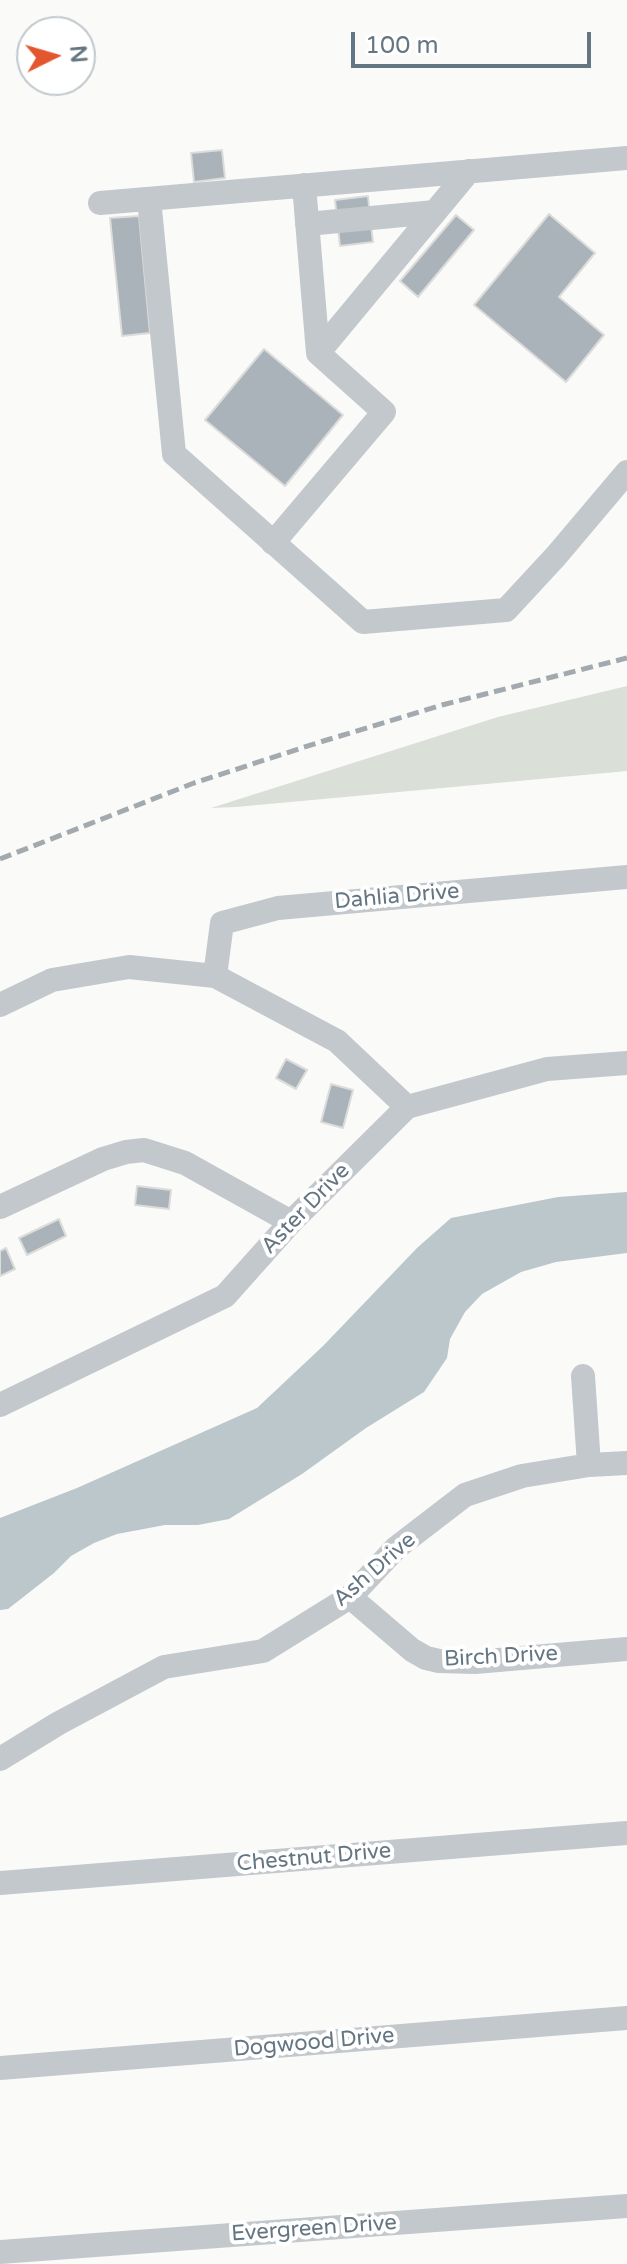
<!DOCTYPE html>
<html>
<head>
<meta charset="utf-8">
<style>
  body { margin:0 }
  #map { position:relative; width:627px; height:2264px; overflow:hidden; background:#fafaf8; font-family:"Varela Round",sans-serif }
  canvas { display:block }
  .north { position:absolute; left:16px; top:16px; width:80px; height:80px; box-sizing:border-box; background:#fff; border:2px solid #c1c8cd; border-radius:50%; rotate:85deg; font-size:22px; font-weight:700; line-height:32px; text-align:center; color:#657683 }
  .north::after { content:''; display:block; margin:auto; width:28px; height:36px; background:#e4572e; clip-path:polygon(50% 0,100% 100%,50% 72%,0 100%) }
  .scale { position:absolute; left:351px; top:32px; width:240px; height:36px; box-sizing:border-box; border:4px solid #657683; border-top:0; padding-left:10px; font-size:24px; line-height:28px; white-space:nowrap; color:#657683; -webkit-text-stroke:6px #fff; paint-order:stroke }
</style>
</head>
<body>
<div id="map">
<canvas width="627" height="2264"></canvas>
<div class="north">N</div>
<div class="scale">100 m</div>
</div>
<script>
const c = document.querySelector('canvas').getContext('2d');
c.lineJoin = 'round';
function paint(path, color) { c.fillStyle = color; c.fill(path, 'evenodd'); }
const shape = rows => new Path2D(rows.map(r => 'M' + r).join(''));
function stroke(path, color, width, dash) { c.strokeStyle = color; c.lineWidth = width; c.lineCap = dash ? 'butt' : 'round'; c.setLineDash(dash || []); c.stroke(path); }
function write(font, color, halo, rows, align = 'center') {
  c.font = font + ' "Varela Round",sans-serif'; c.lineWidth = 8; c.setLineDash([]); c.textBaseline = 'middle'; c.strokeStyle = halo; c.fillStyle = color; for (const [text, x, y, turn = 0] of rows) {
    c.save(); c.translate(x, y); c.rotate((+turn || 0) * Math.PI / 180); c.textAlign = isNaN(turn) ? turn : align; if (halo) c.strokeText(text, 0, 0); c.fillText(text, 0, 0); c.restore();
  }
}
const green = shape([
  [627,686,627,771,236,807,211,808,498,717]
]);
const water = shape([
  [627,1192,627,1253,556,1262,521,1272,482,1294,465,1312,450,1339,447,1358,424,1392,366,1428,302,1474,229,1519,198,1525,165,1525,117,1534,94,1543,71,1556,54,1573,8,1609,0,1610,0,1518,77,1488,257,1408,323,1346,417,1248,451,1218,558,1197]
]);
const building = shape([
  [222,150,225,178,194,182,191,153,222,150],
  [368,196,373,242,340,246,335,200,368,196],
  [549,214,595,253,559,297,604,335,566,382,474,305,549,214],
  [456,215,474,230,418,297,400,281,456,215],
  [139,216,150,333,122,336,110,218,139,216],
  [264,349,343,415,285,486,205,420,264,349],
  [286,1059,307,1070,296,1089,276,1078,286,1059],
  [331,1084,353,1090,343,1128,321,1122,331,1084],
  [137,1186,171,1190,169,1209,135,1205,137,1186],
  [59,1219,66,1236,27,1255,19,1238,59,1219],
  [6,1248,15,1269,0,1276,0,1251,6,1248]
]);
const minor = shape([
  [304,185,318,353],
  [149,199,174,454,363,622,506,610,556,556,627,472],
  [100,203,627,158],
  [307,224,435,212],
  [273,543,384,412,318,353,469,171],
  [215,976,222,923,278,908,627,877],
  [0,1005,52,980,129,967,215,976,337,1041,407,1107],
  [0,1207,103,1159,126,1152,144,1150,185,1163,291,1222],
  [583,1376,589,1465],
  [0,1405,225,1296,291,1222,407,1107,547,1069,627,1063],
  [350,1597,412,1650,426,1658,439,1661,475,1662,627,1649],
  [0,1759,59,1723,164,1667,263,1651,350,1597,396,1548,465,1495,522,1476,589,1465,627,1463],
  [0,1883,627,1833],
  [0,2068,627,2018],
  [0,2252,627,2206]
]);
const rail = shape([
  [0,859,194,783,317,743,442,705,627,658]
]);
const streetNames = [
  ["Dahlia Drive",397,897,-5],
  ["Aster Drive",306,1209,-46],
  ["Ash Drive",375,1570,-41],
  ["Birch Drive",501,1657,-3],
  ["Chestnut Drive",314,1858,-5],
  ["Dogwood Drive",314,2043,-5],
  ["Evergreen Drive",314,2229,-4]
];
paint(green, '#dadfd7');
paint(water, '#bbc7cb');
paint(building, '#aab3b9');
stroke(building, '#dcdcda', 2);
stroke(minor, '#c3c8cc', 24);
stroke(rail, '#a2aab0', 5, [12, 6]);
write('22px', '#657683', '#fff', streetNames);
</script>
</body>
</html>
